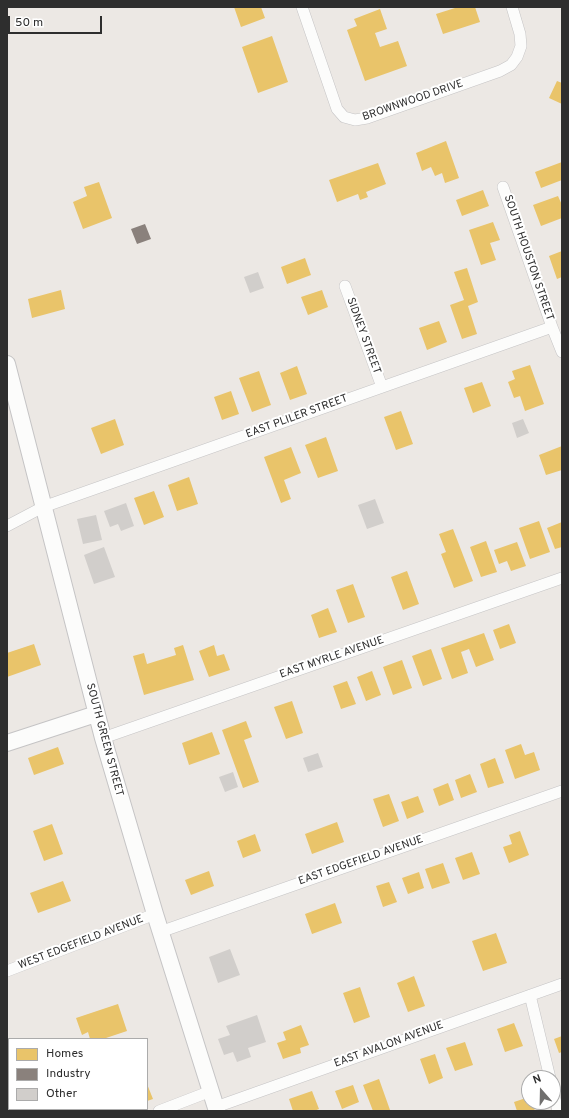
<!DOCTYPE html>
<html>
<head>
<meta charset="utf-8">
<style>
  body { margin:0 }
  #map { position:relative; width:569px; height:1118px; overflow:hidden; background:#ece8e4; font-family:Overpass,sans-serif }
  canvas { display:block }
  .frame { position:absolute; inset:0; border:8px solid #2e2e2e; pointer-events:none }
  .legend { position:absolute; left:8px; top:1038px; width:140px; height:72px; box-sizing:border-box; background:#fff; border:1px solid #ababab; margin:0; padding:5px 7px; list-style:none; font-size:12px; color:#2e2e2e }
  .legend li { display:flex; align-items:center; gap:8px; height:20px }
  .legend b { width:20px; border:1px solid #ababab }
  .north { position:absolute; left:521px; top:1070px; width:40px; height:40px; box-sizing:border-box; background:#fff; border:1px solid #ababab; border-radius:50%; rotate:340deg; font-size:11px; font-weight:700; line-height:16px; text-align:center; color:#2e2e2e }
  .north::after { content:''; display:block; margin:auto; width:14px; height:18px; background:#706f6e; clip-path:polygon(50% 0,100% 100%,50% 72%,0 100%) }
  .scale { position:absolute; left:8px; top:16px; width:94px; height:18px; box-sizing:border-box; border:2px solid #2e2e2e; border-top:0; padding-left:5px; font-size:12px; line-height:14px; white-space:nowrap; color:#2e2e2e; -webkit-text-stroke:3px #fff; paint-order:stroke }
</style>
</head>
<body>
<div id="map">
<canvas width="569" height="1118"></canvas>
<div class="frame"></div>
<ul class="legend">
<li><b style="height:11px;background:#e9c46a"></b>Homes</li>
<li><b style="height:11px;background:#8a817c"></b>Industry</li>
<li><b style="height:11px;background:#d1cecb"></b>Other</li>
</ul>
<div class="north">N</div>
<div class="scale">50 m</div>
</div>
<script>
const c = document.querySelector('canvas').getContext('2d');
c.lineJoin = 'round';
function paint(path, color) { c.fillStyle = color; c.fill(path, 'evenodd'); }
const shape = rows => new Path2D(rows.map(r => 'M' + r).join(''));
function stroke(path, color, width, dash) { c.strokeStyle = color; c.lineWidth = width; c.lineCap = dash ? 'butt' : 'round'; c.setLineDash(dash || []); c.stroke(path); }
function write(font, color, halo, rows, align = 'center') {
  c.font = font + ' Overpass,sans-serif'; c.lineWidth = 4; c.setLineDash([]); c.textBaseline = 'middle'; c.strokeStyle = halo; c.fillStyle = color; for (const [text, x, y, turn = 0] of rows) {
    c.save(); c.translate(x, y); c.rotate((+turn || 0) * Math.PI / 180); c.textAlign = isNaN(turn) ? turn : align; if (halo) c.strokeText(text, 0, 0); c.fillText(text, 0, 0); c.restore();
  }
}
const homes = shape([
  [234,7,261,7,265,18,241,27],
  [454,7,475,7,480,22,443,34,436,14,455,8],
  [380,9,387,29,375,33,380,47,398,41,407,66,365,81,347,30,357,26,354,19],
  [272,36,288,82,258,93,242,47],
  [557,81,562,83,562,104,549,98],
  [446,141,459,178,445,183,442,173,435,176,431,167,422,171,416,153],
  [562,162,562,180,541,188,535,172],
  [378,163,386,184,366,192,368,197,360,200,358,194,337,202,329,180],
  [99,182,112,218,83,229,73,202,87,196,84,187],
  [483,190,489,206,462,216,456,200],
  [558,196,562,205,562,218,541,226,533,205],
  [493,222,500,240,490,243,496,260,481,265,469,230],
  [562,251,562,277,557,279,549,256],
  [305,258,311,275,287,284,281,267],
  [467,268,478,302,468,306,477,334,462,339,450,305,464,300,454,272],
  [61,290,65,309,32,318,28,299],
  [322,290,328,307,308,315,301,297],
  [439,321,447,342,427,350,419,328],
  [530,365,544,404,525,411,520,396,514,398,508,382,515,379,512,371],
  [297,366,307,394,290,400,280,373],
  [259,371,271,405,252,412,239,378],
  [482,382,491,406,473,413,464,388],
  [231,391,239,414,222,420,214,397],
  [401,411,413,444,396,450,384,417],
  [115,419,124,445,101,454,91,428],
  [326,437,338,471,318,478,305,445],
  [562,446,562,470,546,475,539,455],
  [291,447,301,473,284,480,291,499,281,503,264,457],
  [189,477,198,504,177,511,168,485],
  [154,491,164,517,144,525,134,498],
  [539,521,550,552,530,559,519,528],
  [562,522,562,547,555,549,547,528],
  [453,529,473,581,454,588,441,554,446,552,439,534],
  [486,541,497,572,481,577,470,547],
  [517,542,526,566,511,571,507,561,499,564,494,550],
  [407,571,419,604,403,610,391,577],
  [353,584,365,617,348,623,336,590],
  [328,608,337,632,319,638,311,615],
  [509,624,516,643,500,649,493,630],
  [484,633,494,660,476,667,469,649,461,652,468,673,452,679,441,648],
  [34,644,41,665,7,677,7,653],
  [183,645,194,680,144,695,133,656,144,653,147,664,176,655,174,648],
  [214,645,217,656,224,654,230,670,209,677,199,651],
  [431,649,442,679,423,686,412,656],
  [402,660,412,688,393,695,383,667],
  [372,671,381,695,366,701,357,677],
  [347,681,356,704,341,709,333,686],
  [292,701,303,733,286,739,274,707],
  [246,721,252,737,244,740,259,782,243,788,222,730],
  [212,732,220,754,189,765,182,743],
  [521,744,525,755,534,752,540,770,515,779,505,750],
  [58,747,64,764,34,775,28,758],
  [495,758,504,783,488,788,480,764],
  [470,774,477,792,461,798,455,780],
  [448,783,454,800,439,806,433,789],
  [389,794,399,821,383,827,373,799],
  [418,796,424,812,407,819,401,802],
  [337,822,344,842,312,854,305,834],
  [52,824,63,854,44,861,33,831],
  [520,831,529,855,509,863,503,847,512,844,509,835],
  [255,834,261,851,243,858,237,841],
  [472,852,480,874,463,880,455,858],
  [443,863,450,883,432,889,425,869],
  [209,871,214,886,191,895,185,880],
  [419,872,424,888,408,894,402,878],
  [63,881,71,901,38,913,30,893],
  [389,882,397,902,383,907,376,886],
  [335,903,342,923,312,934,305,914],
  [496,933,507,963,483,971,472,941],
  [414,976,425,1006,408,1012,397,983],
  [360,987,370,1017,354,1023,343,993],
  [118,1004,127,1031,103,1039,90,1039,88,1032,82,1035,76,1018],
  [514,1023,523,1046,505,1052,497,1029],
  [301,1025,309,1045,300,1048,301,1053,283,1059,277,1043,286,1040,283,1032],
  [562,1036,562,1052,559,1053,554,1039],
  [465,1042,473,1065,455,1071,446,1048],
  [435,1054,443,1078,429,1084,420,1059],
  [379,1079,390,1110,386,1111,373,1111,363,1085],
  [147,1084,153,1099,147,1101],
  [353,1085,359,1102,342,1109,335,1091],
  [312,1091,319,1109,314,1111,293,1111,289,1099],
  [529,1097,529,1102,532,1102,535,1111,517,1111,514,1102],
  [55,1109,76,1109,77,1111,55,1111]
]);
const industry = shape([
  [145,224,151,239,137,244,131,229]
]);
const building = shape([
  [258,272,264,288,250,293,244,277],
  [523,419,529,433,517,438,512,423],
  [375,499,384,523,367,529,358,505],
  [126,503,134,526,121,531,118,524,110,527,104,511],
  [96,515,102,540,83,544,77,519],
  [104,547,115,577,94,584,84,555],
  [318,753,323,767,308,772,303,758],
  [233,772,238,787,225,792,219,777],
  [230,949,240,975,218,983,209,957],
  [257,1015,266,1042,248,1048,251,1057,237,1062,233,1052,224,1055,218,1039,230,1035,226,1026]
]);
const street = shape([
  [302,7,337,109,344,117,355,120,367,118,500,71,511,65,517,57,521,46,520,34,512,7],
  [503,187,552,327,562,352],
  [345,286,382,387],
  [7,526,43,507,552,327],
  [103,738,562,578],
  [160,932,562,791],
  [7,971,155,914],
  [530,995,550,1078],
  [553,1091,558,1111],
  [216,1107,562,984],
  [159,1111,211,1091]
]);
const secondary = shape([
  [7,364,103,738,155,914,217,1111],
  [7,743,96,714]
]);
const streetNames = [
  ["BROWNWOOD DRIVE",413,101,-19],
  ["SOUTH HOUSTON STREET",528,258,71],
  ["SIDNEY STREET",363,336,70],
  ["EAST PLILER STREET",297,417,-20],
  ["EAST MYRLE AVENUE",332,658,-19],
  ["SOUTH GREEN STREET",104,740,75],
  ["EAST EDGEFIELD AVENUE",361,861,-19],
  ["WEST EDGEFIELD AVENUE",81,943,-21],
  ["EAST AVALON AVENUE",389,1045,-20]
];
paint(homes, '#e9c46a');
paint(industry, '#8a817c');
paint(building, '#d1cecb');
stroke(street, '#c5c4c5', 12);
stroke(secondary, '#c5c4c5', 18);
stroke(street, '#fcfcfb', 11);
stroke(secondary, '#fcfcfb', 16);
write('11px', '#2e2e2e', '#fff', streetNames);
</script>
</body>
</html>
